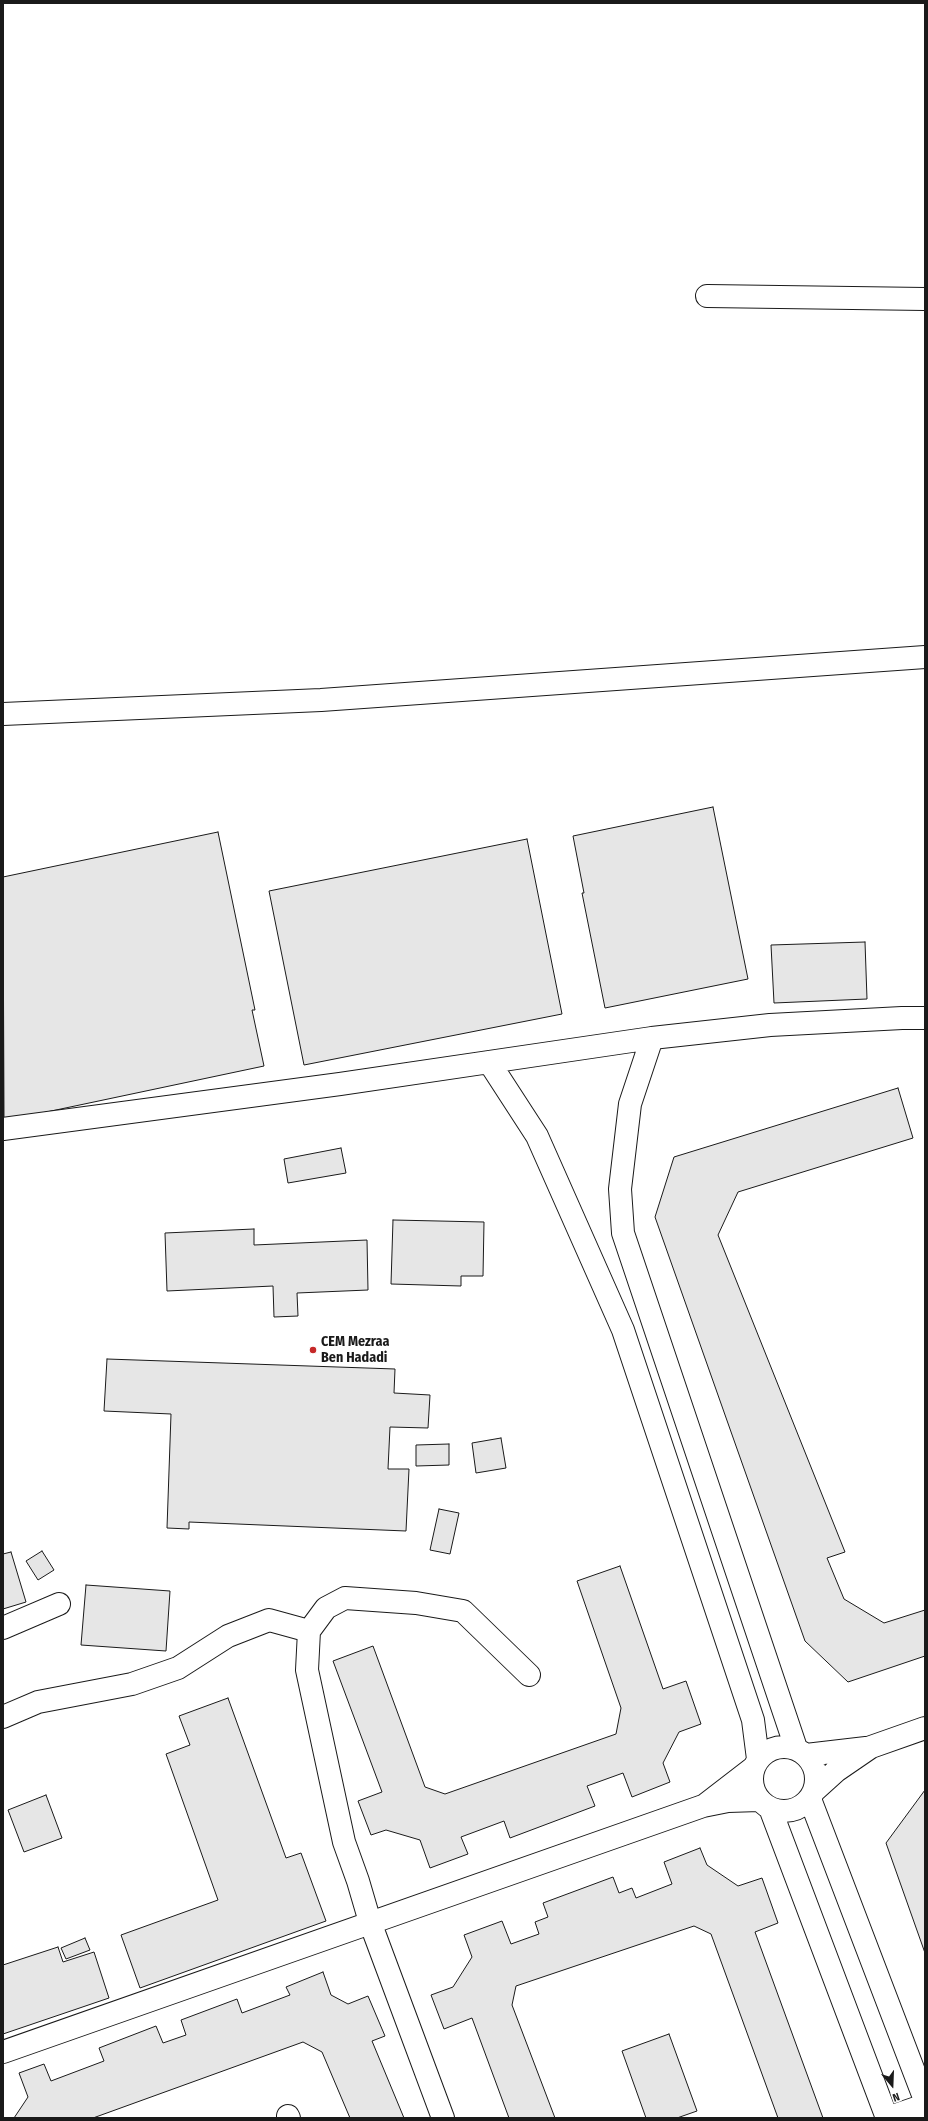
<!DOCTYPE html>
<html>
<head>
<meta charset="utf-8">
<style>
  body { margin:0 }
  #map { position:relative; width:928px; height:2121px; overflow:hidden; background:#fff; font-family:"Fira Sans Condensed",sans-serif }
  canvas { display:block }
  .frame { position:absolute; inset:0; border:4px solid #1a1a1a; pointer-events:none }
  .north { position:absolute; left:872px; top:2065px; width:40px; height:40px; -webkit-text-stroke:3px #fff; paint-order:stroke; rotate:161deg; font-size:11px; font-weight:700; line-height:16px; text-align:center; color:#1a1a1a }
  .north::after { content:''; display:block; margin:auto; width:14px; height:18px; background:#1a1a1a; clip-path:polygon(50% 0,100% 100%,50% 72%,0 100%) }
</style>
</head>
<body>
<div id="map">
<canvas width="928" height="2121"></canvas>
<div class="frame"></div>
<div class="north">N</div>
</div>
<script>
const c = document.querySelector('canvas').getContext('2d');
c.lineJoin = 'round';
function paint(path, color) { c.fillStyle = color; c.fill(path, 'evenodd'); }
const shape = rows => new Path2D(rows.map(r => 'M' + r).join(''));
function stroke(path, color, width, dash) { c.strokeStyle = color; c.lineWidth = width; c.lineCap = dash ? 'butt' : 'round'; c.setLineDash(dash || []); c.stroke(path); }
function write(font, color, halo, rows, align = 'center') {
  c.font = font + ' "Fira Sans Condensed",sans-serif'; c.lineWidth = 3; c.setLineDash([]); c.textBaseline = 'middle'; c.strokeStyle = halo; c.fillStyle = color; for (const [text, x, y, turn = 0] of rows) {
    c.save(); c.translate(x, y); c.rotate((+turn || 0) * Math.PI / 180); c.textAlign = isNaN(turn) ? turn : align; if (halo) c.strokeText(text, 0, 0); c.fillText(text, 0, 0); c.restore();
  }
}
const building = shape([
  [713,807,748,979,605,1008,582,893,584,893,573,836,713,807],
  [218,832,255,1010,252,1010,264,1066,4,1121,3,877,218,832],
  [527,839,562,1014,304,1065,269,891,527,839],
  [865,942,867,999,774,1003,771,945,865,942],
  [898,1088,913,1138,738,1192,718,1235,845,1552,827,1558,844,1599,884,1623,925,1610,925,1656,848,1682,805,1641,655,1217,674,1157,898,1088],
  [341,1148,346,1173,288,1183,284,1159,341,1148],
  [393,1220,484,1222,483,1276,461,1276,461,1286,391,1284,393,1220],
  [254,1229,254,1245,367,1240,368,1290,297,1293,298,1316,274,1317,273,1286,167,1291,165,1233,254,1229],
  [107,1359,395,1369,394,1393,430,1395,428,1428,390,1427,388,1469,409,1469,406,1531,189,1522,189,1529,167,1528,171,1414,104,1411,107,1359],
  [501,1438,506,1468,476,1473,472,1443,501,1438],
  [449,1444,449,1465,416,1466,416,1445,449,1444],
  [439,1509,459,1513,450,1554,430,1550,439,1509],
  [42,1551,54,1570,38,1580,26,1561,42,1551],
  [11,1552,26,1602,3,1609,3,1554,11,1552],
  [620,1566,663,1689,686,1681,701,1724,679,1732,663,1763,670,1782,632,1797,623,1773,587,1786,595,1806,510,1838,504,1821,461,1837,468,1854,430,1868,420,1840,386,1830,371,1835,358,1801,382,1792,333,1661,373,1646,425,1787,445,1794,616,1734,621,1708,577,1581,620,1566],
  [86,1585,170,1591,166,1651,81,1645,86,1585],
  [228,1698,286,1858,301,1853,326,1921,140,1988,121,1935,218,1900,166,1754,190,1745,179,1716,228,1698],
  [925,1790,925,1953,886,1843,925,1790],
  [46,1795,62,1838,24,1852,8,1810,46,1795],
  [700,1848,707,1865,738,1886,762,1878,778,1923,755,1932,823,2118,778,2118,711,1934,694,1926,516,1986,512,2005,555,2118,509,2118,472,2018,444,2029,431,1995,453,1987,472,1957,464,1935,502,1921,511,1944,539,1934,535,1922,548,1917,543,1903,613,1877,619,1893,632,1888,636,1898,672,1884,664,1862,700,1848],
  [85,1938,90,1950,66,1959,61,1948,85,1938],
  [58,1947,63,1962,94,1952,109,1998,3,2034,3,1965,58,1947],
  [323,1972,331,1995,348,2004,368,1996,385,2036,372,2041,404,2118,350,2118,322,2052,303,2042,93,2118,14,2118,28,2097,19,2073,44,2064,51,2081,104,2061,99,2048,156,2026,163,2043,186,2035,181,2020,237,1999,242,2013,290,1995,286,1987,323,1972],
  [669,2034,697,2111,677,2118,646,2118,622,2051,669,2034]
]);
const street = shape([
  [707,296,925,299],
  [3,714,321,700,925,657],
  [652,1038,630,1104,620,1189,623,1233,796,1748],
  [489,1062,537,1136,623,1330,753,1720,758,1759],
  [3,1129,340,1084,652,1038,770,1025,902,1018,925,1018],
  [3,1628,59,1604],
  [3,1717,38,1702,132,1684,178,1668,228,1636,269,1620,309,1631],
  '752 1779a32 32 0 1 1 64 0a32 32 0 1 1-64 0Z',
  [806,1755,866,1748],
  [815,1790,836,1771,871,1747,925,1728],
  [810,1799,925,2100],
  [705,1805,753,1768],
  [770,1808,887,2118],
  [3,2052,703,1806,728,1801,759,1800],
  [288,2116,289,2118],
  [443,2118,370,1922,358,1881,344,1842,307,1670,309,1631,326,1608,345,1598,416,1603,463,1611,529,1675],
  [887,2118,925,2105]
]);
const markers = [
  [313,1350,4,"#c62828"]
];
const poiNames = [
  ["CEM Mezraa",321,1342],
  ["Ben Hadadi",321,1358]
];
paint(building, '#e6e6e6');
stroke(building, '#1a1a1a', 1);
stroke(street, '#1a1a1a', 24);
stroke(street, '#fff', 22);
for (const [x, y, r, color] of markers) { const dot = new Path2D(); dot.arc(x, y, r, 0, 2 * Math.PI); c.fillStyle = color; c.fill(dot); stroke(dot, '#fff', 1.5); }
write('bold 14px', '#1a1a1a', '#fff', poiNames, 'left');
</script>
</body>
</html>
